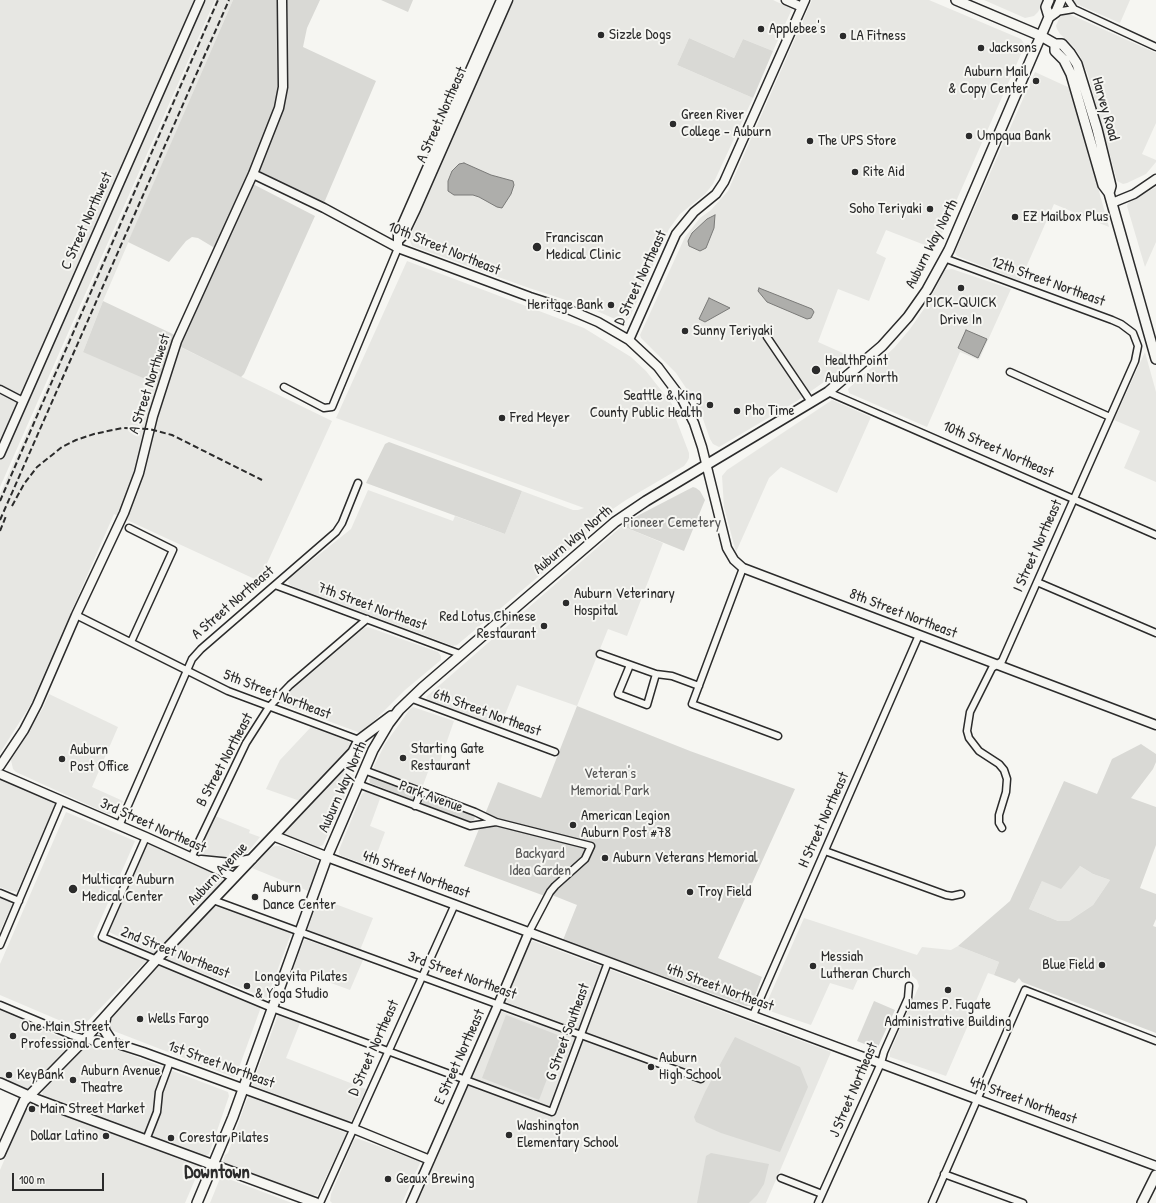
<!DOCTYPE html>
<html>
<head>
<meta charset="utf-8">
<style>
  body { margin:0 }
  #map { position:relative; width:1156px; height:1203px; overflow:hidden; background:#f6f6f2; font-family:"Patrick Hand",sans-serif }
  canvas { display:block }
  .scale { position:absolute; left:12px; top:1173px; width:92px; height:18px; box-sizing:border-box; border:2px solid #2b2b2b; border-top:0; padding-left:5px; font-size:12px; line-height:14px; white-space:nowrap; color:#2b2b2b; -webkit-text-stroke:3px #f6f6f2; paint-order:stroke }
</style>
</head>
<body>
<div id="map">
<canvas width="1156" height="1203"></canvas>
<div class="scale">100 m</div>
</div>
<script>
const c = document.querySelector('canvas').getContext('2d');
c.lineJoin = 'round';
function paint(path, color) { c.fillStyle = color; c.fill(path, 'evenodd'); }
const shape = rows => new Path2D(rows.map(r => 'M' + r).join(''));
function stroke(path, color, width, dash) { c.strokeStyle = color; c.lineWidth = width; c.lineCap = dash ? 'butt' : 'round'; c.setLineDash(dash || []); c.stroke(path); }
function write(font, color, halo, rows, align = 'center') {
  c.font = font + ' "Patrick Hand",sans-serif'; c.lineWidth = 4; c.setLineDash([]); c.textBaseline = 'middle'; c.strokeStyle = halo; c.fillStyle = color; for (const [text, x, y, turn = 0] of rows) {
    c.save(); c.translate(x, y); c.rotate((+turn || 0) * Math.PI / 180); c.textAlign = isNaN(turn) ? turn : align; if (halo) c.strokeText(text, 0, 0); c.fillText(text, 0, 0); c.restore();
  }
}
const built = shape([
  [0,0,215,0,0,487],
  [216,0,233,0,103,301,83,352,172,343,332,421,259,581,114,514,31,704,0,753,0,494],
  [514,0,773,0,792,9,773,51,743,39,734,58,689,38,677,65,753,98,713,184,705,194,680,214,669,229,630,317,624,323,590,308,529,288,412,246,409,239],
  [812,0,929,0,1021,39,1025,45,935,249,886,230,876,253,886,258,869,301,838,289,818,342,854,358,831,377,797,401,719,447,713,444,710,439,703,419,694,400,676,373,641,338,640,335,685,237,700,218,711,210,728,191],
  [984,0,1044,0,1038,12,1034,16,1025,18],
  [1072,0,1130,0,1120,23,1072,2],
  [1067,13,1156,53,1156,123,1142,154,1156,160,1156,162,1146,174,1127,183,1123,184,1117,181,1088,75,1080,56,1074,47,1060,34,1057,29,1056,26,1060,16],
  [1035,72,1070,88,1109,227,1054,204,1020,281,957,256,955,252],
  [1156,187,1156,242,1145,267,1127,206,1128,203],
  [407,261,584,328,631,357,646,371,672,404,676,419,689,453,689,458,687,462,684,466,626,500,604,515,603,515,602,519,564,555,457,645,453,646,294,587,289,584,288,581,291,577,351,529,368,490,453,521,455,516,505,534,522,491,573,510,578,510,584,508,336,418],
  [952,269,1011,289,979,360,960,352,927,427,849,393,848,389,850,387,894,348,910,329,928,303,945,270],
  [1145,352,1156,392,1156,482,1124,468,1140,431,1114,420],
  [832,400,871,417,837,493,781,467,769,478,736,552,724,507,722,476,727,470],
  [622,526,663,543,627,636,608,629,577,706,517,685,500,727,428,700,426,697],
  [368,627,438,652,441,656,441,660,405,690,363,732,358,732,279,703,280,700,364,628],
  [49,694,118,727,92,787,123,801,118,812,114,814,108,814,16,772,13,769,11,760,43,708],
  [413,707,454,721,439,764,432,761,422,788,377,772,374,769,374,766,385,744,410,709],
  [311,727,347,740,351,744,351,746,300,801,266,789,280,760],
  [343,770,354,775,323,845,318,847,285,834,283,831,284,830],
  [0,779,48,800,54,804,54,807,17,892,10,891,0,887],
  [367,791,381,796,370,826,385,832,372,867,342,856,339,854,339,850,362,794],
  [66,812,135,841,93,937,147,960,82,1027,75,1027,0,995,0,964],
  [215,816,250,830,249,833,260,837,247,853,238,858,216,860,201,854,199,849],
  [147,845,151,845,221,877,223,881,222,884,158,953,155,954,109,932],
  [276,846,280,846,316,860,318,865,308,891,252,868,272,847],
  [1080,866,1093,874,1110,880,1093,905,1069,921,1058,921,1029,909,1042,881],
  [0,897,10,902,12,905,0,931],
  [319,898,373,918,360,950,308,930,308,928],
  [215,906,289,932,291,934,267,998,167,960,166,957],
  [804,918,917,955,922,947,951,950,958,946,999,962,994,975,988,973,970,1015,972,1016,946,1076,890,1057,890,1052,919,986,917,980,911,975,906,974,902,976,899,980,869,970,858,979,853,990,830,983,811,1025,764,1009],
  [304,940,307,940,363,960,350,990,293,969],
  [533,941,831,1052,766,1203,416,1203,470,1082,500,1011,532,1023,536,1013,508,1003,506,1000,530,943],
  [159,965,261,1006,261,1007,236,1076,233,1077,111,1030,108,1026,111,1019,152,969,156,966],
  [0,1010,69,1041,69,1046,67,1049,28,1089,25,1090,22,1089,21,1086,0,1077],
  [278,1015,300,1023,286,1058,366,1089,352,1120,347,1121,254,1086,252,1085],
  [86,1044,108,1046,228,1092,229,1096,209,1154,203,1158,43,1097,42,1091,44,1087],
  [250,1096,346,1133,346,1135,318,1194,316,1195,313,1195,224,1163,223,1161,225,1155,228,1153,247,1099],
  [34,1101,199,1163,200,1168,185,1203,0,1203,0,1170,28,1105],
  [356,1138,419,1161,420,1163,402,1203,332,1203,330,1201,331,1194,354,1140],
  [221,1176,292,1203,210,1203]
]);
const green = shape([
  [233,0,320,0,307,28,303,47,376,81,324,203,255,169,249,182,315,216,244,374,241,377,173,343,157,384,83,352,103,301,179,337,218,250,198,238,192,237,186,241,169,262,128,242],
  [381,0,413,0,408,12],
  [689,38,734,58,743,39,773,51,753,98,677,65],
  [389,442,522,491,505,534,366,483,385,444],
  [693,487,696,488,700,491,705,500,684,551,622,526,639,515],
  [577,706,690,751,795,789,718,958,762,977,751,1006,746,1006,563,940,577,905,552,895,550,898,464,866,498,782,541,798],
  [1141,744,1156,754,1156,762,1153,769,1131,798,1156,807,1156,845,1140,888,1156,894,1156,919,1153,926,1156,927,1156,1033,1022,982,1019,978,1015,983,994,975,999,962,958,946,1010,901,1022,875,1064,781,1097,794,1112,759],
  [1080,866,1093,874,1110,880,1093,905,1069,921,1058,921,1029,909,1042,881,1061,889],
  [373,777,414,793,416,796,413,800,370,783,369,779],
  [426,797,473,815,475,817,474,820,470,822,423,805,422,803,423,800],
  [874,1001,895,1010,877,1049,857,1041],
  [506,1015,563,1037,539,1100,482,1078],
  [735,1037,800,1067,808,1087,780,1152,721,1133,696,1122,694,1117,705,1092],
  [711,1153,769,1164,764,1184,757,1195,749,1203,697,1203,706,1156]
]);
const water = shape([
  [464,163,491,175,513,181,514,185,511,194,502,208,497,207,479,197,473,195,454,195,448,191,448,181,452,171,459,164,464,163],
  [715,215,714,228,706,248,700,251,689,246,688,241,692,233,707,219,715,215],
  [759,288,812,309,814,312,811,318,807,319,767,302,758,291,759,288],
  [709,298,730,308,705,322,699,319,709,298],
  [966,330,987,339,978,358,958,348,966,330]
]);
const minor = shape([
  [1074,9,1156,47],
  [1056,12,1074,9,1068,0],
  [944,258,1112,320,1121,324,1133,333,1138,346,1135,361,1002,661,992,668,970,712,967,731,969,738,979,751,999,764,1004,770,1007,779,1006,792,999,815,999,823,1002,828],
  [767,337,811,402],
  [1010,372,1110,417],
  [284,387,324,408,332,407,398,248],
  [0,389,23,401],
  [828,392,1156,535],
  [129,528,173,550,131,642],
  [743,568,692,704,778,736],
  [1037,582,1156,633],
  [275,585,460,654],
  [76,615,228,691,359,740],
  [600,654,656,674,672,676,699,686],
  [630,665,618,694,647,705,656,674],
  [410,698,555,752],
  [364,770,475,812,496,822,591,846,585,859,555,886,550,892,529,932],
  [358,784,470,826,496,822],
  [415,806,421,792],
  [119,826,192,659,201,649,336,532,342,523,358,483],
  [146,837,102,937,272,1008,552,1112,608,962],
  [825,851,946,895,952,896,961,894],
  [191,858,246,743,269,707,290,685,367,619],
  [0,893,19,901],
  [213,900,701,1079],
  [0,945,61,801],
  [0,1005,71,1035,85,1039],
  [753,1015,919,635],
  [146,1140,157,1112,159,1092,170,1062],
  [944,1174,1023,1203],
  [781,1178,822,1194],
  [320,1203,455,904],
  [818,1203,881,1063,884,1052,908,998,909,986],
  [932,1203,1025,990,1156,1041]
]);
const tertiary = shape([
  [786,0,802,7],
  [253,174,324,208,398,248,530,297,570,310,598,322,629,340,658,367,682,399,694,423,702,447,727,548,734,560,743,568,1156,725],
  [1112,203,1134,194,1156,179],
  [399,240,403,236,416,209,508,0],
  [398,248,398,234,501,0],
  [629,340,676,234,694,212,716,194,724,182,805,0],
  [0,454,200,0],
  [0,766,24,730,37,705,76,615,124,513,139,473,153,416,177,341,253,174,279,108,283,87,282,0],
  [0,774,146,837,234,877],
  [327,857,1156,1166],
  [201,860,231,863,252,859],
  [85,1039,118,1044,143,1052,354,1129,430,1160],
  [411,1203,498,1005,529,932]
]);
const secondary = shape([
  [956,0,1041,36,1055,44,1062,44,1070,53,1077,64,1097,129,1111,186,1109,193],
  [1049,17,1046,7,1049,0],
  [1055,44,1055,51,1064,60,1071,74,1103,185,1109,193,1156,359],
  [274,836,327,857],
  [106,1016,104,1027,105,1031,113,1043],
  [0,1083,38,1100,316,1203],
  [0,1154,24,1101,29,1096,85,1039,156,960,353,752,359,740,391,716],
  [197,1203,233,1117,327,857,373,750,389,723,399,710,422,688,615,522,646,501,828,392,882,346,908,317,927,290,949,250,1046,24,1049,17,1056,12,1061,0],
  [1142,1203,1156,1175]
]);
const rail = shape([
  [0,501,218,0],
  [12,506,24,484,37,467,62,447,76,440,94,434,122,428,149,429,172,435,262,480],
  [0,520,229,0],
  [0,531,6,516]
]);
const markers = [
  [761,29,4,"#2b2b2b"],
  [601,35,4,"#2b2b2b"],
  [843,36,4,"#2b2b2b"],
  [981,48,4,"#2b2b2b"],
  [1036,81,4,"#2b2b2b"],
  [673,124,4,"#2b2b2b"],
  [969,136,4,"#2b2b2b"],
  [810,141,4,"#2b2b2b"],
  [855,172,4,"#2b2b2b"],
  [930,209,4,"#2b2b2b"],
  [1015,217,4,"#2b2b2b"],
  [537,247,5,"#2b2b2b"],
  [961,288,4,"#2b2b2b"],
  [611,305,4,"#2b2b2b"],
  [685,331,4,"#2b2b2b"],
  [816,370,5,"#2b2b2b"],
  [710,405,4,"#2b2b2b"],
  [737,411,4,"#2b2b2b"],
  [502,418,4,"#2b2b2b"],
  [566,603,4,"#2b2b2b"],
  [544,626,4,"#2b2b2b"],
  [403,758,4,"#2b2b2b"],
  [62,759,4,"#2b2b2b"],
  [573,825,4,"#2b2b2b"],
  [605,858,4,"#2b2b2b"],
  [73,889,5,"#2b2b2b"],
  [690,892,4,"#2b2b2b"],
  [255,897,4,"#2b2b2b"],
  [1102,965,4,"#2b2b2b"],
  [813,966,4,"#2b2b2b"],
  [247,986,4,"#2b2b2b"],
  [948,990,4,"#2b2b2b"],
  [140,1019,4,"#2b2b2b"],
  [13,1036,4,"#2b2b2b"],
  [651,1067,4,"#2b2b2b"],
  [9,1075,4,"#2b2b2b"],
  [73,1080,4,"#2b2b2b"],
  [32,1109,4,"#2b2b2b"],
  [509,1135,4,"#2b2b2b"],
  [106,1136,4,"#2b2b2b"],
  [171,1138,4,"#2b2b2b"],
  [388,1179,4,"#2b2b2b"]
];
const poiNames = [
  ["Applebee's",769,29],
  ["Sizzle Dogs",609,35],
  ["LA Fitness",851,36],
  ["Jacksons",989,48],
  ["Auburn Mail",1028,72,"right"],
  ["& Copy Center",1028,89,"right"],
  ["Green River",681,115],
  ["College - Auburn",681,132],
  ["Umpqua Bank",977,136],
  ["The UPS Store",818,141],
  ["Rite Aid",863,172],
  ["Soho Teriyaki",922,209,"right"],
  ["EZ Mailbox Plus",1023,217],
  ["Franciscan",546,238],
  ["Medical Clinic",546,255],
  ["PICK-QUICK",961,303,"center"],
  ["Drive In",961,320,"center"],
  ["Heritage Bank",603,305,"right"],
  ["Sunny Teriyaki",693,331],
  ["HealthPoint",825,361],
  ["Auburn North",825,378],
  ["Seattle & King",702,396,"right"],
  ["County Public Health",702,413,"right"],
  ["Pho Time",745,411],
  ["Fred Meyer",510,418],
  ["Auburn Veterinary",574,594],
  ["Hospital",574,611],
  ["Red Lotus Chinese",536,617,"right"],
  ["Restaurant",536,634,"right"],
  ["Starting Gate",411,749],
  ["Restaurant",411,766],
  ["Auburn",70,750],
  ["Post Office",70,767],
  ["American Legion",581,816],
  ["Auburn Post #78",581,833],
  ["Auburn Veterans Memorial",613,858],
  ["Multicare Auburn",82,880],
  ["Medical Center",82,897],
  ["Auburn",263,888],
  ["Dance Center",263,905],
  ["Troy Field",698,892],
  ["Messiah",821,957],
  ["Lutheran Church",821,974],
  ["Blue Field",1094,965,"right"],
  ["Longevita Pilates",255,977],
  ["& Yoga Studio",255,994],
  ["James P. Fugate",948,1005,"center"],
  ["Administrative Building",948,1022,"center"],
  ["Wells Fargo",148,1019],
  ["One Main Street",21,1027],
  ["Professional Center",21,1044],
  ["Auburn",659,1058],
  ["High School",659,1075],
  ["Auburn Avenue",81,1071],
  ["Theatre",81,1088],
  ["KeyBank",17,1075],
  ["Main Street Market",40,1109],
  ["Washington",517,1126],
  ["Elementary School",517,1143],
  ["Dollar Latino",98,1136,"right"],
  ["Corestar Pilates",179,1138],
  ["Geaux Brewing",396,1179]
];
const streetNames = [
  ["Harvey Road",1105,109,74],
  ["A Street Northeast",442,115,-66],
  ["C Street Northwest",87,221,-66],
  ["Auburn Way North",932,244,-63],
  ["10th Street Northeast",444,249,22],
  ["D Street Northeast",641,278,-65],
  ["12th Street Northeast",1048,282,20],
  ["A Street Northwest",150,384,-72],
  ["10th Street Northeast",998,450,24],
  ["Auburn Way North",573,540,-40],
  ["I Street Northeast",1038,546,-66],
  ["A Street Northeast",233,603,-41],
  ["7th Street Northeast",372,607,20],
  ["8th Street Northeast",903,614,21],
  ["5th Street Northeast",277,695,21],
  ["6th Street Northeast",487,713,20],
  ["B Street Northeast",225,760,-62],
  ["Auburn Way North",343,787,-66],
  ["Park Avenue",431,797,20],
  ["H Street Northeast",824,820,-66],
  ["3rd Street Northeast",153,826,24],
  ["Auburn Avenue",218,874,-47],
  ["4th Street Northeast",416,875,20],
  ["2nd Street Northeast",175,953,22],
  ["3rd Street Northeast",462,976,20],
  ["4th Street Northeast",720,988,20],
  ["G Street Southeast",568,1032,-70],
  ["D Street Northeast",374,1048,-66],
  ["E Street Northeast",460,1057,-66],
  ["1st Street Northeast",221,1065,20],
  ["J Street Northeast",854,1090,-67],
  ["4th Street Northeast",1023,1101,20]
];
const parkNames = [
  ["Pioneer Cemetery",672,523],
  ["Veteran's",610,774],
  ["Memorial Park",610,791],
  ["Backyard",540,854],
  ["Idea Garden",540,871]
];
const districtNames = [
  ["Downtown",217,1173]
];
paint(built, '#e7e7e3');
paint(green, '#d9d9d5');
paint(water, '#aeaeab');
stroke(water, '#7a7a78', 1);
stroke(minor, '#2b2b2b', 9);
stroke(tertiary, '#2b2b2b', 11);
stroke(secondary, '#2b2b2b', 12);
stroke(minor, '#f6f6f2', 6);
stroke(tertiary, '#f6f6f2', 8);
stroke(secondary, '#f6f6f2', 9);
stroke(rail, '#2b2b2b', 2, [6, 3]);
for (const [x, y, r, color] of markers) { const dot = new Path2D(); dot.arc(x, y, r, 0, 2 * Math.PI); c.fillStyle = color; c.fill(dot); stroke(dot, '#f6f6f2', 1.5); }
write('15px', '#2b2b2b', '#f6f6f2', poiNames, 'left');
write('15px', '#2b2b2b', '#f6f6f2', streetNames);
write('15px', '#565656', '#f6f6f2', parkNames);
write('bold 19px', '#2b2b2b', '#f6f6f2', districtNames);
</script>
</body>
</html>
